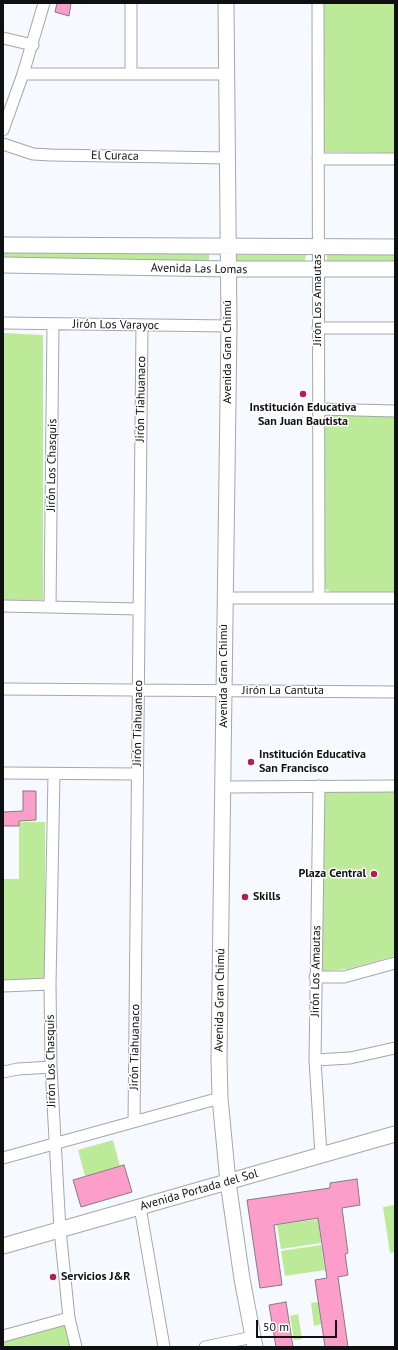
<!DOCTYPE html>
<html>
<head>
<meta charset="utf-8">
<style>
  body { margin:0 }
  #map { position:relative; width:398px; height:1350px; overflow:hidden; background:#f6f9ff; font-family:"PT Sans",sans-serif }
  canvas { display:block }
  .frame { position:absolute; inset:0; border:4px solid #0f1011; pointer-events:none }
  .scale { position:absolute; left:256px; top:1320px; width:81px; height:18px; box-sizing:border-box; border:2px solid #0f1011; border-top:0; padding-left:5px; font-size:12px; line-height:14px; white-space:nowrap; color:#0f1011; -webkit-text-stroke:3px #fff; paint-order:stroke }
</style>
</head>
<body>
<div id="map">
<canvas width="398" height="1350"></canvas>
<div class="frame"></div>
<div class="scale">50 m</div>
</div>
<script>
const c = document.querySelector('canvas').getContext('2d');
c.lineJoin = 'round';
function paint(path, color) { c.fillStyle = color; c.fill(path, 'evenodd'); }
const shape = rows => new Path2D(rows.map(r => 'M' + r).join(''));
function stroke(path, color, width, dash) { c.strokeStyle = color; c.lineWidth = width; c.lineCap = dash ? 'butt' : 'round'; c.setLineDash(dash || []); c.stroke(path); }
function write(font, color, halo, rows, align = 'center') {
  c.font = font + ' "PT Sans",sans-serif'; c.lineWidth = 3; c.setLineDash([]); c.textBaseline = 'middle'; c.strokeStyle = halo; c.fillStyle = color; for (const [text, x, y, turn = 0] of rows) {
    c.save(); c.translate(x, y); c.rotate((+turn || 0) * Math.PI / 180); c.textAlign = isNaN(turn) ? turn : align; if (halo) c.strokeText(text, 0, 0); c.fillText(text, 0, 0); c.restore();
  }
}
const green = shape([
  [321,3,395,3,395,153,323,152],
  [3,252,209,254,209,262,3,259],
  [234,255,306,255,305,262,234,261],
  [327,255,395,255,395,262,327,261],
  [3,333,43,335,43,600,3,600],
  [332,414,395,416,395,592,331,592,326,589,324,585,325,421,328,416],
  [395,790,395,956,348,969,324,971,322,969,323,796,325,791],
  [19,822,45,822,45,978,3,981,3,879,19,879],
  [113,1140,120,1166,85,1176,78,1150],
  [395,1205,395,1252,390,1253,383,1207],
  [318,1219,321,1243,281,1249,277,1225],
  [321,1245,325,1270,285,1276,281,1251],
  [318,1302,321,1324,314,1326,311,1303],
  [298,1314,302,1339,294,1340,290,1316],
  [67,1323,72,1347,3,1347,3,1340]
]);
const building = shape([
  [57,3,71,3,69,16,55,12,57,3],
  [23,791,36,791,36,820,19,821,19,826,3,826,3,812,23,811,23,791],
  [124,1165,132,1192,81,1207,73,1180,124,1165],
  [357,1179,360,1205,342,1208,348,1253,345,1254,348,1275,338,1277,348,1347,325,1347,315,1280,327,1278,318,1218,274,1225,282,1285,260,1288,247,1200,330,1188,330,1183,357,1179],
  [286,1302,293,1347,276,1347,269,1305,286,1302]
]);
const street = shape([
  [131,3,131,74],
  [318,3,319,598],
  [3,38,33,45],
  [23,74,227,74],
  [3,130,23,74,44,3],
  [3,144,33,154,51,155,228,158],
  [318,159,395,159],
  [3,323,229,326],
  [318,328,395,328],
  [319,409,395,411],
  [224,598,395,598],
  [3,606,139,609],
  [50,607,53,324],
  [3,689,395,692],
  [3,773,137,774],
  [54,774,50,984,51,1067,60,1230,69,1318,76,1347],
  [319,786,315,1060,321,1155],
  [224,787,395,786],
  [315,977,344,977,395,963],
  [3,986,50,984],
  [315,1060,350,1058,395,1048],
  [3,1072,18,1069,51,1067],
  [134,1121,142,325],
  [3,1158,220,1098],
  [140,1207,164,1347],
  [3,1336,69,1318],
  [205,1347,253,1337]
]);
const secondary = shape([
  [226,3,229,326,219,1059,220,1098,228,1182,242,1279,255,1347],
  [3,245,395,247],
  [3,265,228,269,395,269],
  [3,1246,395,1134]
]);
const markers = [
  [303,394,4,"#b02054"],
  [251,762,4,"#b02054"],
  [374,874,4,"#b02054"],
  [245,897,4,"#b02054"],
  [53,1277,4,"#b02054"]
];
const streetNames = [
  ["El Curaca",115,156,1],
  ["Avenida Las Lomas",199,269,1],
  ["Jirón Los Amautas",318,300,-90],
  ["Jirón Los Varayoc",116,325,1],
  ["Avenida Gran Chimú",228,352,-90],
  ["Jirón Tiahuanaco",141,399,-89],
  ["Jirón Los Chasquis",52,465,-89],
  ["Avenida Gran Chimú",224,676,-90],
  ["Jirón La Cantuta",283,691],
  ["Jirón Tiahuanaco",138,723,-89],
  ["Jirón Los Amautas",316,971,-89],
  ["Avenida Gran Chimú",220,1000,-89],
  ["Jirón Tiahuanaco",135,1047,-89],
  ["Jirón Los Chasquis",51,1061,-91],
  ["Avenida Portada del Sol",199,1190,-16]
];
const poiNames = [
  ["Institución Educativa",303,408,"center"],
  ["San Juan Bautista",303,422,"center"],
  ["Institución Educativa",259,755],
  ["San Francisco",259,769],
  ["Plaza Central",366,874,"right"],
  ["Skills",253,897],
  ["Servicios J&R",61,1277]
];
paint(green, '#bcea98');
paint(building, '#fc9ec9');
stroke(building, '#827c7e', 1);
stroke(street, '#a4a7ac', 13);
stroke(secondary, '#a4a7ac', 17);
stroke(street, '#fff', 11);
stroke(secondary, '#fff', 15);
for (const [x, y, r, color] of markers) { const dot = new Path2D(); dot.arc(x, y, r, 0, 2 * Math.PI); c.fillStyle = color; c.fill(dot); stroke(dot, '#fff', 1.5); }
write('12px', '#0f1011', '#fff', streetNames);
write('bold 12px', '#0f1011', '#fff', poiNames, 'left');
</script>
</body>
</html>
